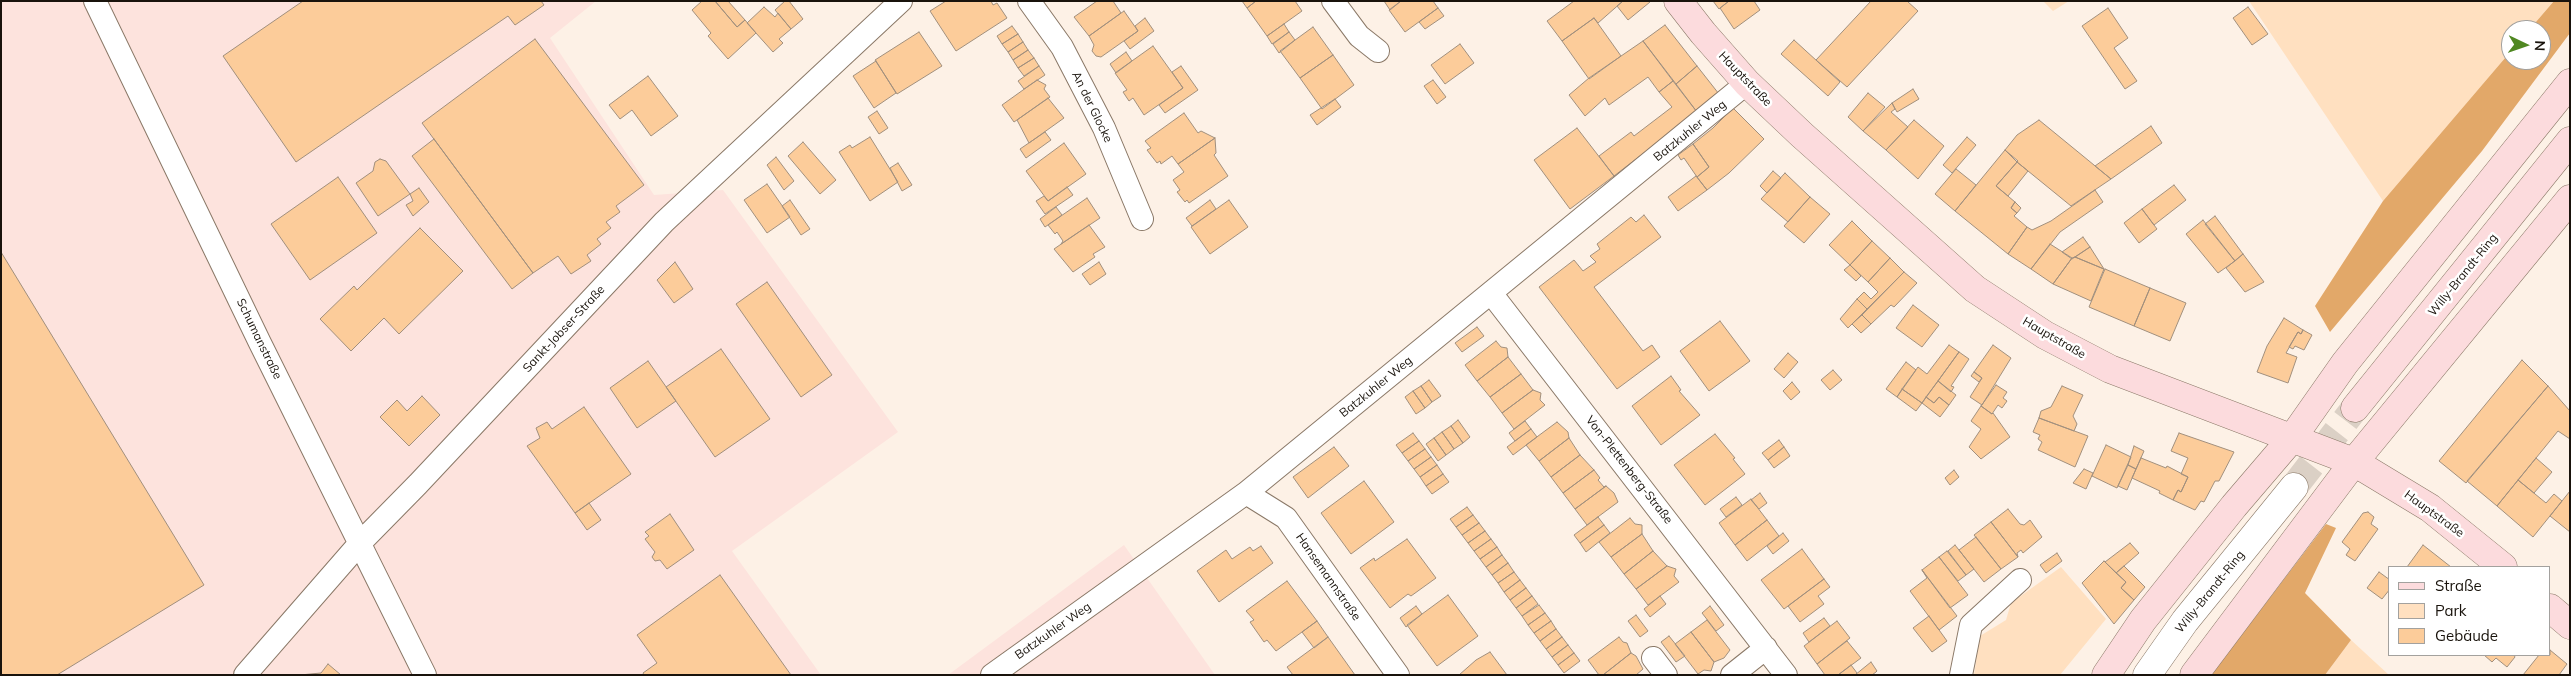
<!DOCTYPE html>
<html>
<head>
<meta charset="utf-8">
<style>
  body { margin:0 }
  #map { position:relative; width:2571px; height:676px; overflow:hidden; background:#fdf1e6; font-family:Mulish,sans-serif }
  canvas { display:block }
  .frame { position:absolute; inset:0; border:2px solid #19130c; pointer-events:none }
  .legend { position:absolute; left:2388px; top:566px; width:162px; height:90px; box-sizing:border-box; background:#fff; border:1px solid #a3a19e; margin:0; padding:6px 9px; list-style:none; font-size:15px; color:#19130c }
  .legend li { display:flex; align-items:center; gap:10px; height:25px }
  .legend b { width:25px; border:1px solid #a3a19e }
  .north { position:absolute; left:2501px; top:20px; width:50px; height:50px; box-sizing:border-box; background:#fff; border:1px solid #a3a19e; border-radius:50%; rotate:93deg; font-size:14px; font-weight:700; line-height:20px; text-align:center; color:#19130c }
  .north::after { content:''; display:block; margin:auto; width:18px; height:22px; background:#508822; clip-path:polygon(50% 0,100% 100%,50% 72%,0 100%) }
</style>
</head>
<body>
<div id="map">
<canvas width="2571" height="676"></canvas>
<div class="frame"></div>
<ul class="legend">
<li><b style="height:6px;background:#fcdbdd"></b>Straße</li>
<li><b style="height:14px;background:#ffe0c0"></b>Park</li>
<li><b style="height:14px;background:#fccc9a"></b>Gebäude</li>
</ul>
<div class="north">N</div>
</div>
<script>
const g = document.querySelector('canvas').getContext('2d');
g.lineJoin = 'round';
function paint(path, color) { g.fillStyle = color; g.fill(path, 'evenodd'); }
const toPath = rows => new Path2D(rows.map(r => 'M' + r).join(''));
function trace(path, color, width, dash) { g.strokeStyle = color; g.lineWidth = width; g.lineCap = dash ? 'butt' : 'round'; g.setLineDash(dash || []); g.stroke(path); }
function drawText(font, color, halo, rows, align = 'center') {
  g.font = font + ' Mulish,sans-serif'; g.lineWidth = 5; g.setLineDash([]); g.textBaseline = 'middle'; g.strokeStyle = halo; g.fillStyle = color; for (const [text, x, y, turn = 0] of rows) {
    g.save(); g.translate(x, y); g.rotate((+turn || 0) * Math.PI / 180); g.textAlign = isNaN(turn) ? turn : align; if (halo) g.strokeText(text, 0, 0); g.fillText(text, 0, 0); g.restore();
  }
}
const commercial = toPath([
  [1,1,596,1,550,38,654,195,723,190,898,432,732,551,821,675,1,675],
  [1124,545,1215,675,948,675]
]);
const green = toPath([
  [2043,1,2069,1,2053,11],
  [2249,1,2554,1,2529,30,2511,30,2511,51,2383,201],
  [2061,567,2106,619,2060,675,1974,675,1980,636,2006,620,2011,603],
  [2351,640,2389,675,2325,675]
]);
const forest = toPath([
  [2554,1,2570,1,2570,33,2482,151,2330,332,2315,306,2383,201,2511,51,2511,60,2541,60,2541,30,2529,30],
  [2326,524,2336,528,2305,593,2351,640,2325,675,2211,675]
]);
const building = toPath([
  [303,1,541,1,544,5,515,25,508,16,296,162,223,56,303,1],
  [702,1,715,1,737,27,745,20,756,33,728,59,708,36,711,33,692,10,702,1],
  [715,1,728,1,745,20,737,27,715,1],
  [785,1,789,1,803,19,791,29,775,10,785,1],
  [946,1,991,1,993,5,997,3,1007,18,956,51,930,11,946,1],
  [1097,1,1113,1,1121,13,1089,36,1074,17,1097,1],
  [1242,1,1256,1,1247,8,1242,1],
  [1256,1,1295,1,1302,11,1267,36,1247,8,1256,1],
  [1384,1,1401,1,1390,10,1384,1],
  [1401,1,1433,1,1438,8,1405,32,1389,10,1401,1],
  [1623,1,1598,23,1594,18,1562,41,1547,21,1574,1,1623,1],
  [1623,1,1650,1,1650,2,1628,20,1617,6,1623,1],
  [1713,1,1729,1,1719,9,1713,1],
  [1729,1,1754,1,1760,10,1734,29,1720,8,1729,1],
  [1871,1,1907,1,1918,11,1847,87,1816,60,1871,1],
  [764,7,775,17,778,13,791,29,779,39,783,43,773,52,747,23,764,7],
  [2248,7,2268,34,2252,45,2233,18,2248,7],
  [1438,8,1444,16,1425,29,1419,22,1438,8],
  [2108,8,2128,38,2114,48,2137,81,2125,89,2082,26,2108,8],
  [1124,11,1138,31,1101,57,1096,56,1092,51,1094,45,1089,36,1124,11],
  [1145,18,1154,31,1130,49,1124,41,1138,31,1135,26,1145,18],
  [1594,18,1621,56,1589,79,1562,41,1594,18],
  [1284,24,1289,32,1272,44,1267,36,1284,24],
  [1665,25,1697,66,1676,84,1643,41,1665,25],
  [1012,26,1018,34,1002,44,997,36,1012,26],
  [1313,27,1333,55,1300,78,1280,51,1313,27],
  [919,32,942,66,897,94,875,60,919,32],
  [1289,32,1295,40,1279,53,1273,44,1289,32],
  [1018,34,1023,42,1008,52,1002,44,1018,34],
  [535,39,644,185,616,206,620,212,606,222,611,228,597,239,601,244,587,255,591,261,571,274,558,256,533,273,422,123,535,39],
  [1794,40,1840,82,1828,96,1781,54,1794,40],
  [1643,41,1673,81,1659,92,1648,77,1609,105,1605,98,1585,116,1569,95,1589,78,1643,41],
  [1023,42,1028,50,1013,60,1008,52,1023,42],
  [1460,44,1474,63,1445,84,1431,65,1460,44],
  [1153,46,1183,88,1144,115,1133,98,1129,101,1123,92,1127,90,1115,73,1153,46],
  [1028,50,1034,58,1018,68,1013,60,1028,50],
  [1126,52,1132,61,1116,73,1110,64,1126,52],
  [1333,55,1354,85,1322,109,1300,78,1333,55],
  [1034,58,1039,66,1024,76,1018,68,1034,58],
  [876,61,896,93,874,108,853,76,876,61],
  [1039,66,1045,75,1024,89,1018,81,1039,66],
  [1181,66,1198,90,1165,113,1159,105,1183,88,1172,72,1181,66],
  [1697,66,1719,94,1697,112,1676,84,1697,66],
  [648,76,678,116,651,136,632,110,620,119,609,105,648,76],
  [1037,80,1046,85,1044,89,1050,97,1014,122,1002,105,1037,80],
  [1433,80,1446,97,1437,104,1424,86,1433,80],
  [1673,81,1697,112,1614,176,1599,156,1631,132,1634,136,1672,107,1659,92,1673,81],
  [1913,89,1919,99,1897,112,1892,103,1913,89],
  [1868,93,1885,107,1863,131,1848,117,1868,93],
  [1048,98,1064,118,1029,143,1017,120,1048,98],
  [1335,99,1341,107,1317,125,1310,115,1335,99],
  [1892,103,1895,109,1891,112,1908,127,1886,150,1863,131,1892,103],
  [1733,108,1764,139,1729,173,1707,190,1697,177,1709,167,1693,144,1713,128,1733,108],
  [877,111,888,128,879,134,868,117,877,111],
  [1184,113,1198,133,1201,131,1215,138,1178,164,1172,156,1161,164,1160,161,1157,163,1147,150,1151,148,1145,141,1184,113],
  [1914,120,1944,146,1918,179,1886,150,1914,120],
  [2039,120,2083,156,2111,179,2071,206,2017,162,2005,150,2017,135,2039,120],
  [2151,126,2162,143,2111,179,2095,166,2151,126],
  [1577,128,1614,176,1570,209,1534,160,1577,128],
  [1045,132,1051,140,1026,158,1020,149,1045,132],
  [870,137,898,182,870,201,839,152,850,145,852,148,870,137],
  [1967,137,1976,145,1952,173,1943,165,1967,137],
  [1215,138,1216,153,1214,155,1228,176,1189,203,1187,200,1185,202,1177,192,1180,190,1173,180,1184,172,1178,164,1215,138],
  [434,139,533,273,512,289,412,156,434,139],
  [803,142,836,180,820,194,788,156,803,142],
  [1064,143,1086,174,1048,201,1026,171,1064,143],
  [1693,144,1709,167,1697,177,1684,158,1681,160,1678,155,1693,144],
  [2005,150,2018,161,1996,186,2015,202,2011,208,2017,213,2014,216,2027,227,2008,254,1955,211,2005,150],
  [776,157,794,181,784,190,767,165,776,157],
  [380,159,386,161,410,194,378,216,356,183,373,171,375,162,380,159],
  [2017,162,2028,171,2008,196,1996,186,2017,162],
  [898,163,912,185,902,191,890,168,898,163],
  [1956,169,1976,185,1955,211,1935,194,1956,169],
  [1773,171,1781,178,1767,193,1760,186,1773,171],
  [1785,173,1810,197,1788,222,1761,199,1785,173],
  [1696,176,1707,190,1678,211,1668,197,1696,176],
  [338,177,377,233,310,280,271,224,338,177],
  [767,184,790,217,767,233,744,200,767,184],
  [2174,185,2186,200,2154,225,2142,209,2174,185],
  [1067,187,1073,195,1045,214,1036,201,1044,196,1048,201,1067,187],
  [419,188,429,202,413,216,406,205,413,201,410,194,419,188],
  [2095,190,2103,202,2060,232,2031,269,2008,254,2027,227,2032,230,2051,221,2095,190],
  [1810,197,1830,214,1804,243,1784,226,1810,197],
  [1087,198,1100,218,1061,244,1063,241,1057,232,1055,234,1048,225,1087,198],
  [790,200,810,229,801,235,782,206,790,200],
  [1210,200,1216,209,1192,226,1186,218,1210,200],
  [1229,200,1248,227,1210,254,1191,227,1229,200],
  [2015,202,2021,208,2017,213,2011,208,2015,202],
  [1056,207,1062,215,1045,227,1040,219,1056,207],
  [2142,209,2157,229,2139,243,2124,223,2142,209],
  [1644,215,1661,237,1594,287,1643,351,1652,345,1660,357,1617,389,1539,287,1574,260,1583,271,1596,262,1590,256,1600,249,1597,244,1631,217,1636,222,1644,215],
  [2215,216,2243,254,2235,261,2205,224,2215,216],
  [2203,220,2235,261,2218,273,2186,234,2203,220],
  [1852,221,1872,241,1850,265,1829,245,1852,221],
  [1089,225,1105,247,1093,254,1095,257,1073,272,1054,249,1089,225],
  [420,228,463,271,399,334,384,318,351,351,320,319,354,286,357,290,420,228],
  [2083,237,2090,247,2072,259,2062,252,2083,237],
  [1872,241,1890,258,1868,282,1850,265,1872,241],
  [2050,244,2072,258,2053,284,2031,269,2050,244],
  [2090,247,2104,269,2075,257,2090,247],
  [1,252,204,585,57,675,1,675,1,252],
  [2243,254,2264,282,2245,292,2226,268,2243,254],
  [2075,257,2104,269,2091,301,2053,284,2072,258,2075,257],
  [1890,258,1904,272,1867,309,1857,299,1864,292,1871,299,1878,292,1868,282,1890,258],
  [675,262,693,289,674,303,657,280,675,262],
  [1099,262,1106,274,1090,285,1082,274,1099,262],
  [1850,265,1861,276,1856,281,1844,270,1850,265],
  [2105,269,2150,288,2134,326,2089,307,2105,269],
  [1904,272,1917,283,1894,307,1891,305,1871,324,1862,315,1904,272],
  [767,282,832,375,801,397,736,304,767,282],
  [2150,288,2186,303,2170,341,2134,326,2150,288],
  [1857,299,1867,309,1848,328,1840,319,1857,299],
  [1913,305,1939,325,1922,347,1896,328,1913,305],
  [1862,315,1871,324,1861,333,1852,324,1862,315],
  [2284,318,2303,330,2301,334,2298,332,2286,353,2297,357,2288,383,2257,372,2267,346,2284,318],
  [1720,321,1750,361,1709,391,1680,351,1720,321],
  [1477,327,1484,336,1462,352,1455,343,1477,327],
  [2303,330,2312,335,2304,350,2295,346,2293,349,2289,347,2298,332,2301,334,2303,330],
  [1496,341,1501,347,1507,348,1508,357,1477,381,1465,365,1496,341],
  [1949,345,1959,352,1922,403,1902,389,1918,367,1927,374,1949,345],
  [1993,345,2011,358,1982,405,1970,397,1982,378,1974,372,1993,345],
  [721,349,770,419,715,457,666,387,721,349],
  [1959,352,1969,359,1951,386,1954,387,1951,392,1938,381,1959,352],
  [1788,353,1798,362,1784,378,1774,369,1788,353],
  [1508,357,1521,374,1490,397,1477,381,1508,357],
  [2522,360,2548,386,2466,483,2439,461,2522,360],
  [648,361,676,401,637,428,610,388,648,361],
  [1906,362,1916,370,1897,397,1886,389,1906,362],
  [1833,370,1842,380,1830,390,1821,380,1833,370],
  [1974,372,1982,378,1979,382,1971,376,1974,372],
  [1521,374,1533,390,1502,413,1490,397,1521,374],
  [1671,376,1681,390,1679,391,1700,415,1661,445,1632,406,1671,376],
  [1429,380,1441,396,1432,402,1421,386,1429,380],
  [1938,381,1956,395,1949,405,1939,397,1934,403,1926,397,1938,381],
  [1792,382,1800,392,1791,400,1783,391,1792,382],
  [1996,385,2007,392,2003,398,2007,401,2002,408,1998,405,1992,414,1981,406,1996,385],
  [1421,386,1432,402,1425,408,1413,391,1421,386],
  [2062,386,2083,395,2073,416,2077,424,2074,431,2039,418,2041,411,2051,407,2062,386],
  [2548,386,2570,411,2570,439,2558,431,2497,506,2467,481,2548,386],
  [1902,389,1922,403,1916,411,1897,397,1902,389],
  [1533,390,1541,393,1540,400,1545,405,1514,429,1502,413,1533,390],
  [1413,391,1425,408,1416,414,1405,397,1413,391],
  [422,396,440,415,409,446,380,417,397,400,407,411,422,396],
  [1926,397,1934,403,1939,397,1949,405,1940,417,1922,403,1926,397],
  [1981,406,1992,414,1993,413,2010,437,1981,459,1969,447,1981,429,1971,421,1981,406],
  [584,407,631,474,575,513,527,446,540,438,536,428,547,422,552,429,584,407],
  [2039,418,2088,436,2075,467,2038,450,2042,442,2038,439,2040,435,2033,432,2039,418],
  [1458,420,1470,437,1463,443,1451,426,1458,420],
  [1525,421,1531,429,1515,441,1509,433,1525,421],
  [1557,422,1568,432,1569,438,1539,461,1526,445,1557,422],
  [1451,426,1463,443,1454,449,1442,432,1451,426],
  [1531,429,1537,437,1513,455,1507,447,1531,429],
  [1442,432,1454,449,1446,455,1434,438,1442,432],
  [1413,433,1419,441,1402,453,1396,445,1413,433],
  [2179,433,2234,452,2219,481,2215,481,2204,502,2201,501,2195,510,2173,500,2178,490,2181,492,2188,477,2181,474,2188,458,2171,451,2179,433],
  [1715,434,1735,458,1733,459,1745,474,1705,505,1674,465,1715,434],
  [1434,438,1446,455,1438,461,1426,444,1434,438],
  [1569,438,1580,455,1551,477,1539,461,1569,438],
  [1779,440,1784,447,1768,460,1762,453,1779,440],
  [1419,441,1425,449,1408,461,1402,453,1419,441],
  [2106,445,2131,457,2117,488,2092,476,2106,445],
  [2134,446,2144,451,2136,469,2128,465,2134,446],
  [1334,447,1349,466,1308,498,1293,477,1334,447],
  [1784,447,1790,456,1774,468,1768,460,1784,447],
  [1425,449,1431,457,1414,469,1408,461,1425,449],
  [1580,455,1594,470,1563,493,1551,477,1580,455],
  [1431,457,1437,465,1420,477,1414,469,1431,457],
  [2141,458,2166,468,2167,466,2188,477,2181,492,2178,490,2173,500,2159,493,2160,491,2132,478,2141,458],
  [2536,458,2552,472,2534,493,2518,480,2536,458],
  [1437,465,1443,474,1426,486,1420,477,1437,465],
  [2128,465,2136,469,2127,490,2118,486,2128,465],
  [2084,469,2093,473,2086,489,2073,483,2084,469],
  [1594,470,1600,478,1598,480,1604,487,1606,486,1575,509,1563,493,1594,470],
  [1954,470,1959,477,1950,485,1945,478,1954,470],
  [1443,474,1449,482,1432,494,1426,486,1443,474],
  [2518,480,2546,503,2554,494,2562,501,2533,537,2497,506,2518,480],
  [1364,481,1394,522,1351,554,1321,513,1364,481],
  [1606,486,1614,493,1618,502,1587,525,1575,509,1606,486],
  [2570,491,2570,532,2550,516,2570,491],
  [1760,493,1767,503,1759,509,1751,500,1760,493],
  [1736,497,1742,505,1726,517,1720,509,1736,497],
  [1751,499,1767,520,1735,545,1719,523,1751,499],
  [589,503,601,520,587,530,575,513,589,503],
  [1467,507,1473,515,1456,527,1450,519,1467,507],
  [2008,509,2020,524,2024,525,2030,520,2042,537,2023,553,2021,550,2017,553,2018,557,1991,522,2008,509],
  [2368,512,2374,517,2371,524,2378,529,2355,561,2346,555,2350,549,2342,542,2363,513,2368,512],
  [670,514,694,550,667,569,660,560,655,561,652,557,655,552,645,539,649,536,645,532,670,514],
  [1473,515,1479,523,1462,535,1456,527,1473,515],
  [1598,517,1604,525,1580,543,1574,535,1598,517],
  [1630,518,1635,524,1642,525,1642,534,1611,557,1599,542,1630,518],
  [1767,520,1779,536,1747,561,1735,545,1767,520],
  [1991,522,2018,557,2001,569,1974,535,1991,522],
  [1479,523,1485,531,1468,543,1462,535,1479,523],
  [1604,525,1610,533,1586,552,1580,543,1604,525],
  [1485,531,1491,539,1474,551,1468,543,1485,531],
  [1783,533,1789,541,1773,554,1767,546,1783,533],
  [1642,534,1653,551,1624,574,1611,557,1642,534],
  [1976,537,2001,569,1984,582,1959,550,1976,537],
  [1407,539,1436,578,1411,596,1408,594,1390,608,1360,568,1374,558,1375,561,1407,539],
  [1491,539,1497,547,1480,559,1474,551,1491,539],
  [2130,543,2139,553,2116,573,2105,562,2130,543],
  [1955,545,1974,569,1966,575,1948,551,1955,545],
  [2423,545,2451,567,2407,567,2423,545],
  [1261,546,1273,563,1219,602,1197,571,1226,550,1232,559,1250,547,1253,551,1261,546],
  [1497,547,1502,555,1486,567,1480,559,1497,547],
  [1802,549,1824,579,1784,609,1761,580,1802,549],
  [1653,551,1667,566,1636,589,1624,574,1653,551],
  [1947,551,1966,575,1958,581,1939,557,1947,551],
  [2057,553,2062,561,2046,573,2040,565,2057,553],
  [1502,555,1508,563,1492,575,1486,567,1502,555],
  [1939,557,1968,595,1950,608,1922,570,1939,557],
  [2104,561,2126,582,2121,588,2134,600,2114,624,2082,583,2104,561],
  [1508,563,1514,572,1498,583,1492,575,1508,563],
  [1667,566,1676,569,1674,576,1679,582,1648,605,1636,589,1667,566],
  [2124,566,2145,587,2134,600,2121,588,2126,582,2116,573,2124,566],
  [1922,570,1957,616,1939,630,1910,591,1927,578,1922,570],
  [1514,572,1520,580,1504,592,1498,583,1514,572],
  [2379,572,2390,580,2390,589,2382,599,2367,588,2379,572],
  [720,575,791,675,644,675,643,673,657,663,637,635,720,575],
  [1824,579,1830,587,1818,596,1824,604,1800,622,1788,606,1824,579],
  [1520,580,1526,588,1510,600,1504,592,1520,580],
  [1287,581,1317,621,1276,651,1267,640,1264,642,1250,622,1254,620,1246,611,1287,581],
  [1526,588,1532,596,1516,608,1510,600,1526,588],
  [1448,595,1478,636,1437,666,1407,625,1448,595],
  [1532,596,1538,604,1522,616,1516,608,1532,596],
  [1660,596,1666,604,1650,617,1644,609,1660,596],
  [1539,605,1545,613,1528,625,1522,616,1539,605],
  [1416,606,1422,614,1406,627,1400,618,1416,606],
  [1710,606,1724,625,1716,631,1702,613,1710,606],
  [1545,613,1551,621,1534,633,1528,625,1545,613],
  [1636,615,1648,631,1640,637,1628,621,1636,615],
  [1929,616,1947,641,1932,652,1913,628,1929,616],
  [1824,618,1830,626,1809,642,1803,633,1824,618],
  [1707,620,1730,650,1724,658,1714,662,1691,632,1707,620],
  [1317,621,1328,637,1314,648,1302,632,1317,621],
  [1551,621,1556,629,1540,641,1534,633,1551,621],
  [1837,621,1850,638,1817,664,1804,646,1837,621],
  [1556,629,1562,637,1546,649,1540,641,1556,629],
  [1691,632,1714,662,1711,671,1704,670,1698,674,1675,644,1691,632],
  [1669,636,1685,656,1676,662,1661,642,1669,636],
  [1328,637,1355,675,1293,675,1287,667,1328,637],
  [1562,637,1568,645,1552,657,1546,649,1562,637],
  [1619,637,1623,642,1627,643,1631,653,1603,675,1599,675,1588,660,1619,637],
  [1847,641,1861,658,1838,675,1825,675,1817,664,1847,641],
  [1568,645,1574,653,1558,665,1552,657,1568,645],
  [2550,650,2567,664,2559,675,2523,675,2539,655,2550,655,2550,650],
  [1490,652,1507,675,1459,675,1476,660,1490,652],
  [1574,653,1580,661,1564,673,1558,665,1574,653],
  [1631,653,1636,656,1643,669,1636,675,1603,675,1631,653],
  [2484,655,2514,655,2515,657,2507,667,2496,658,2492,662,2484,655],
  [1871,662,1877,671,1876,672,1872,675,1855,675,1871,662],
  [328,664,341,675,300,675,321,673,328,664],
  [1851,665,1857,673,1855,675,1838,675,1851,665]
]);
const secondaryTunnel = toPath([
  [2294,487,2355,408]
]);
const minor = toPath([
  [95,1,260,343,425,675],
  [1029,1,1062,47,1104,128,1142,219],
  [1333,1,1359,36,1378,51],
  [1491,293,1786,675],
  [1246,493,1286,518,1398,675],
  [1653,658,1666,675],
  [245,675,360,543,418,484,664,222,901,1],
  [992,675,1246,493,1747,83],
  [1732,675,1766,648],
  [1961,675,1971,625,2020,580]
]);
const tertiary = toPath([
  [2147,675,2185,621,2294,487]
]);
const secondary = toPath([
  [1678,1,1703,33,1747,83,1802,135,1975,289,2045,335,2110,369,2354,462,2430,508,2503,567],
  [2355,408,2570,141],
  [2550,608,2570,625],
  [2106,675,2143,620,2234,506,2293,437,2345,363,2570,83],
  [2194,675,2354,462,2570,199]
]);
const streetNames = [
  ["Hauptstraße",1745,79,46],
  ["An der Glocke",1092,107,64],
  ["Batzkuhler Weg",1690,131,-39],
  ["Willy-Brandt-Ring",2463,275,-51],
  ["Sankt-Jobser-Straße",564,329,-47],
  ["Hauptstraße",2054,338,30],
  ["Schumanstraße",259,339,64],
  ["Batzkuhler Weg",1376,387,-39],
  ["Von-Plettenberg-Straße",1629,470,52],
  ["Hauptstraße",2434,514,36],
  ["Hansemannstraße",1328,577,55],
  ["Willy-Brandt-Ring",2210,592,-51],
  ["Batzkuhler Weg",1053,631,-35]
];
paint(commercial, '#fde3dd');
paint(green, '#ffe0c0');
paint(forest, '#e2a869');
paint(building, '#fccc9a');
trace(building, '#a18f7d', 1);
trace(secondaryTunnel, '#dbd0c5', 28, [28, 14]);
trace(minor, '#8a7867', 24);
trace(tertiary, '#8a7867', 29);
trace(secondary, '#8a7867', 29);
trace(minor, '#fff', 22);
trace(tertiary, '#fff', 28);
trace(secondary, '#fcdbdd', 28);
drawText('12px', '#19130c', '#fff', streetNames);
</script>
</body>
</html>
